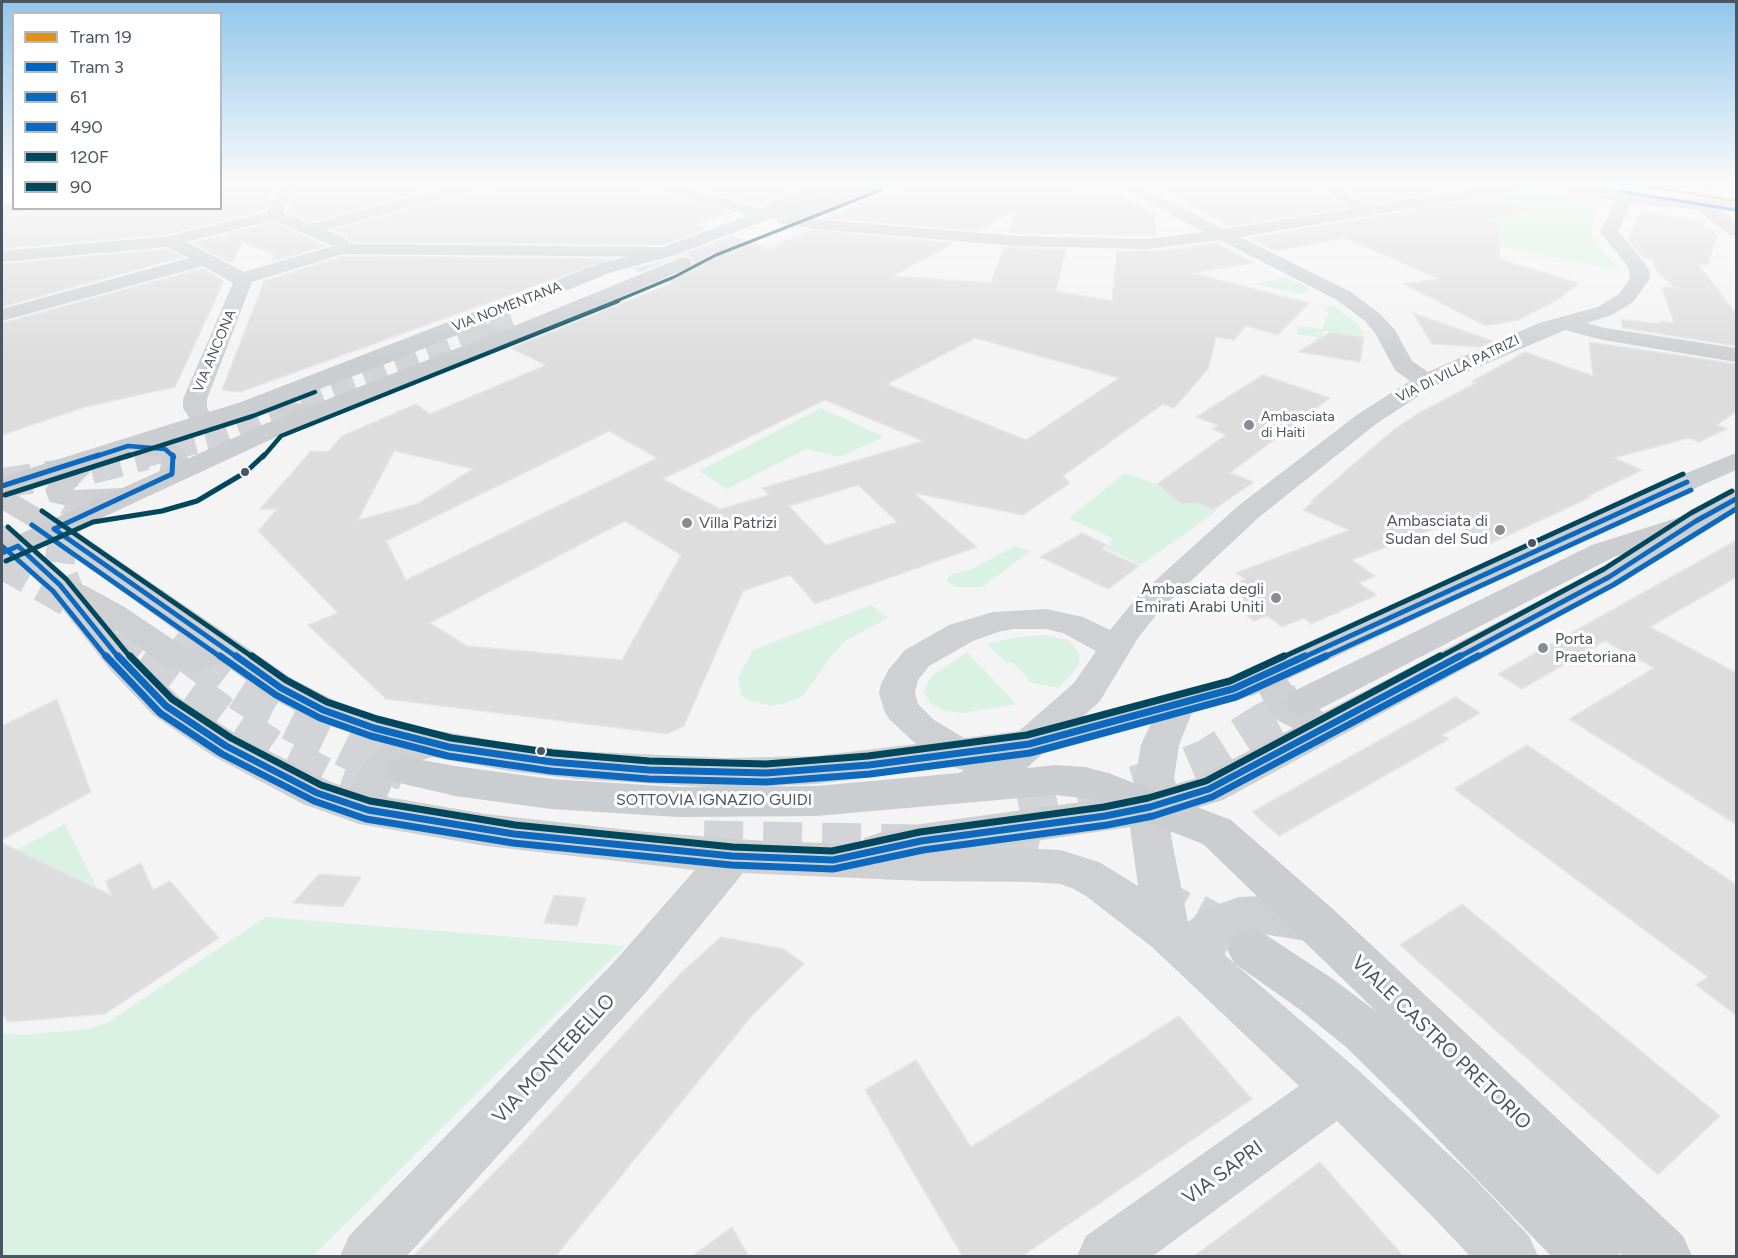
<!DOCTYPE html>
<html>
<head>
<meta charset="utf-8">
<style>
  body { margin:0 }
  #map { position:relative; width:1738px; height:1258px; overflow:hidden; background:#f4f4f4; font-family:Figtree,sans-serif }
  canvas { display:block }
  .frame { position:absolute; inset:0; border:3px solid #4a5661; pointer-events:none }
  .legend { position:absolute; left:12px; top:12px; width:210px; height:198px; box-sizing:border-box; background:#fff; border:2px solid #b7bbc0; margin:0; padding:8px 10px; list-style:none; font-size:18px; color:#4a5661 }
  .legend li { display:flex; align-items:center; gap:12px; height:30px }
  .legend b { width:30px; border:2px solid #b7bbc0 }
</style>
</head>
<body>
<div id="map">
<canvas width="1738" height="1258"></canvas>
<div class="frame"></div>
<ul class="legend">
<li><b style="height:8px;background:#de921a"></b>Tram 19</li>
<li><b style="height:8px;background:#0065bd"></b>Tram 3</li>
<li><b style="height:8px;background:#0c69bf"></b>61</li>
<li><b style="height:8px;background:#0c69bf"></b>490</li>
<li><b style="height:8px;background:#00475d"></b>120F</li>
<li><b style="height:8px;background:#00475d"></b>90</li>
</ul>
</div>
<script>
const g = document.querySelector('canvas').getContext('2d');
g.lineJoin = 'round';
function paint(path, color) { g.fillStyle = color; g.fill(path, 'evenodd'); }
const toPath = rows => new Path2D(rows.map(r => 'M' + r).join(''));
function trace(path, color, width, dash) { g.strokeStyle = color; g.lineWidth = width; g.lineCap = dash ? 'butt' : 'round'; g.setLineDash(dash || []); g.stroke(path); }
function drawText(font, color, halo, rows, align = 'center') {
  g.font = font + ' Figtree,sans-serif'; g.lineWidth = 6; g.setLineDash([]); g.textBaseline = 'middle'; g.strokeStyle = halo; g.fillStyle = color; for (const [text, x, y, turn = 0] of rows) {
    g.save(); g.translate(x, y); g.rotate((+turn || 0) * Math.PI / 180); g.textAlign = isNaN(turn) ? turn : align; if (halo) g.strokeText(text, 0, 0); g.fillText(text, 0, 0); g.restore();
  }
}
const green = toPath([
  [1585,182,1607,182,1676,193,1636,192],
  [1532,189,1605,201,1597,210,1591,234,1603,252,1622,271,1473,241,1396,213,1416,207],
  [1284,277,1310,288,1301,294,1253,284],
  [1334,306,1358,324,1364,336,1324,331,1321,338,1296,334,1299,326,1322,329,1329,313,1323,308],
  [821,408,884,437,839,457,807,449,727,489,699,471],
  [1125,473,1156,484,1217,511,1141,565,1105,548,1111,544,1108,542,1113,539,1069,518],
  [1015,546,1031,551,982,587,956,587,947,581,949,576,955,573,970,570],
  [871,605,888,618,845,641,833,654,802,697,782,704,770,706,748,700,741,695,738,678,753,650],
  [1044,635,1068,640,1079,652,1079,665,1059,688,1028,682,1028,678,1012,662,1007,663,987,644,1017,637],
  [967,652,1016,704,963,713,945,711,930,703,924,691,931,677],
  [65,824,96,886,109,913,16,850],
  [266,917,625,946,313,1256,2,1256,2,1033,23,1035,88,1029,107,1023]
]);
const building = toPath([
  [220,182,277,182,265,210,170,234,2,249,2,217,24,214,28,208,220,208,220,182],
  [298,182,457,182,310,222,286,212,298,182],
  [496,182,638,182,641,187,730,212,695,225,706,229,663,245,351,242,345,235,333,230,493,187,496,182],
  [676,182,810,182,768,201,753,204,676,182],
  [902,182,1074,182,1079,187,1093,191,1107,189,1153,212,1157,235,1009,233,1017,209,978,231,824,218,899,187,902,182],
  [1150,182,1303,182,1315,184,1344,208,1229,226,1150,182],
  [1377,182,1454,182,1466,187,1368,204,1339,184,1377,182],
  [1494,197,1533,211,1491,218,1500,226,1499,259,1579,283,1559,299,1518,320,1486,326,1404,284,1439,279,1346,238,1275,251,1250,238,1494,197],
  [1642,211,1704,222,1702,228,1715,231,1714,234,1717,235,1708,265,1698,264,1737,315,1737,346,1623,328,1621,319,1660,324,1659,321,1674,323,1662,287,1675,288,1657,271,1653,259,1644,258,1628,240,1642,211],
  [273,222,326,246,271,262,274,255,242,242,232,263,192,243,273,222],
  [810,230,954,243,892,276,991,283,1004,247,1066,249,1056,291,1112,301,1117,251,1160,251,1216,243,1254,263,1192,273,1309,303,1278,335,1246,326,1234,340,1216,337,1208,369,1174,408,1163,404,1063,476,1070,483,1023,515,914,493,977,547,815,604,790,575,743,591,684,726,667,734,386,699,308,625,338,613,258,531,277,509,260,509,311,451,328,452,342,436,416,404,430,414,546,365,511,348,673,283,665,280,691,269,694,262,691,257,682,255,641,272,633,269,674,258,731,236,769,248,810,230],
  [975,338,1119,378,1026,440,887,384,975,338],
  [825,400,923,441,762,488,769,495,720,509,663,479,825,400],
  [609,431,657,458,406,580,386,541,609,431],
  [394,451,473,469,417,504,358,520,394,451],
  [858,485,897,522,826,545,789,506,858,485],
  [625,521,681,555,622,660,467,646,430,623,625,521],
  [167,249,183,257,2,307,2,264,167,249],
  [343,256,610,259,240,392,222,390,264,281,343,256],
  [203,268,224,281,175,387,85,407,2,435,2,323,203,268],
  [1413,313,1493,341,1480,347,1432,344,1413,313],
  [1330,332,1364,337,1360,362,1299,352,1330,332],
  [1589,342,1737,364,1737,411,1717,425,1727,429,1699,442,1689,438,1614,458,1642,470,1588,496,1591,497,1489,544,1452,522,1352,560,1375,576,1359,583,1377,595,1311,624,1304,618,1282,627,1267,616,1254,621,1231,604,1244,599,1227,586,1245,579,1236,573,1349,530,1303,510,1313,502,1311,501,1392,431,1417,414,1476,383,1471,382,1525,352,1593,376,1589,342],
  [1263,375,1330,398,1230,473,1254,482,1213,510,1198,503,1183,504,1177,501,1157,484,1226,435,1212,429,1218,425,1196,417,1263,375],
  [1082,533,1107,545,1102,549,1139,566,1108,589,1040,557,1082,533],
  [1737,540,1737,577,1650,627,1737,673,1737,825,1569,719,1654,668,1605,641,1522,689,1498,674,1737,540],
  [1456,697,1480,713,1442,735,1449,739,1279,836,1252,812,1456,697],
  [57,699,91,792,2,840,2,726,57,699],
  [1527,745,1737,885,1737,1016,1696,985,1708,977,1454,789,1527,745],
  [2,843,111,895,106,881,141,863,153,890,170,881,219,938,105,1014,7,1022,2,1011,2,843],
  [319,874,361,877,343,907,293,903,319,874],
  [554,895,586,898,577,926,544,923,554,895],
  [1462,904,1720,1116,1658,1175,1400,945,1462,904],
  [721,937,784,949,804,964,750,1018,555,1257,412,1257,520,1146,681,973,721,937],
  [1179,1016,1252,1099,1021,1257,963,1257,865,1090,916,1060,971,1147,1179,1016],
  [1320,1162,1404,1257,1193,1257,1320,1162],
  [732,1227,749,1257,691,1257,732,1227]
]);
const majorTunnelFar3 = toPath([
  [140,457,213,438,514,324]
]);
const majorTunnelFar2 = toPath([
  [2,483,88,470,146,455],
  [2,564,74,605,145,658],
  [74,605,59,566,63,537,81,508],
  [172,641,194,658]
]);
const majorTunnelFar1 = toPath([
  [143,656,233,723,281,755,334,782,392,803],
  [192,656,233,687,272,712,362,756,405,771],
  [1020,813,1100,796,1168,775,1208,758,1263,723,1303,702],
  [704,840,978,845,1018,849,1051,856],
  [1147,891,1197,919]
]);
const majorTunnel = toPath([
  [1194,918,1233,939]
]);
const minor = toPath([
  [2,182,14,182,14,188,2,190,2,182],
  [280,182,296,182,283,213,310,224,467,182,494,182,492,185,326,230,344,237,350,244,667,247,673,248,676,252,673,256,667,257,343,254,252,282,207,399,207,408,216,422,213,427,204,429,195,427,192,422,183,408,183,399,233,283,203,266,2,321,2,309,189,258,167,247,2,262,2,251,170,236,267,212,280,182],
  [273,220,333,246,244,272,186,242,273,220],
  [640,182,666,182,762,209,772,200,817,182,839,182,837,185,784,206,771,219,765,220,642,185,640,182],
  [878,182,900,182,898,185,814,219,1016,236,1147,239,1204,232,1110,182,1130,182,1224,229,1350,209,1315,182,1333,182,1367,206,1509,182,1547,182,1540,187,1240,237,1351,292,1379,313,1395,330,1412,361,1428,372,1539,323,1598,307,1619,294,1629,280,1630,272,1626,264,1600,232,1618,198,1626,193,1634,198,1618,231,1644,262,1650,272,1649,280,1633,302,1612,315,1587,323,1605,328,1736,348,1736,362,1603,340,1565,330,1434,386,1376,424,1258,518,1160,610,1138,638,1100,701,1042,754,1029,758,981,764,979,767,966,771,953,767,815,784,725,788,576,779,509,771,431,757,412,764,394,780,387,797,486,814,647,832,765,841,861,844,864,838,879,833,921,824,1132,795,1141,745,1164,696,1177,692,1190,696,1195,705,1179,745,1173,785,1196,778,1293,728,1277,720,1270,712,1249,674,1254,666,1266,662,1278,666,1303,702,1324,712,1598,570,1686,515,1696,512,1706,515,1710,521,1706,527,1620,584,1223,800,1170,816,1171,836,1188,922,1205,909,1239,897,1263,896,1318,905,1334,910,1340,924,1334,938,1318,943,1263,934,1241,935,1219,950,1358,1070,1472,1176,1529,1236,1538,1256,1470,1256,1432,1216,1337,1121,1153,1256,1077,1256,1086,1236,1299,1086,1152,947,1086,896,1072,888,1060,884,1031,882,922,881,743,873,647,991,407,1256,340,1256,349,1236,615,961,695,870,486,846,359,824,303,804,213,756,153,715,112,672,49,592,2,549,2,525,12,528,75,583,86,586,123,606,187,649,199,647,44,535,2,510,2,490,12,492,64,523,293,679,336,701,382,717,429,729,509,743,576,751,725,758,815,756,916,744,889,719,884,710,879,693,881,684,889,669,905,650,949,625,993,612,1046,609,1083,617,1110,630,1138,596,1238,506,1358,414,1410,381,1395,370,1375,333,1365,321,1337,300,1220,240,1147,249,1016,246,815,229,778,223,776,219,778,215,784,214,793,215,878,182],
  [1014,629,1046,629,1063,633,1096,651,1074,683,1019,731,964,738,934,720,918,704,915,693,918,680,929,666,973,641,998,632,1014,629],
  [115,630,166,667,194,672,222,663,269,697,310,719,385,744,365,761,350,789,331,782,239,736,179,697,136,656,115,630],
  [1130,827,1138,886,1099,862,1060,850,995,847,1130,827],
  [1699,182,1736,182,1736,188,1703,191,1695,186,1699,182],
  [1700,200,1727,214,1736,223,1736,236,1730,235,1694,208,1692,205,1694,202,1700,200],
  [14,204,14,208,26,208,24,212,2,215,2,205,14,204],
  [460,319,493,325,500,330,505,342,502,347,494,349,486,347,478,335,453,329,449,325,453,321,460,319],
  [283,388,291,390,295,395,295,403,323,407,326,412,323,417,314,419,279,414,271,404,271,395,275,390,283,388],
  [128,438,179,445,188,458,185,474,182,480,172,482,162,480,159,474,162,458,119,451,115,446,119,441,128,438],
  [90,450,99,452,103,458,73,490,125,488,135,490,139,496,135,502,78,508,50,502,45,490,54,476,81,452,90,450]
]);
const major = toPath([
  [848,182,870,182,868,185,793,215,769,219,673,256,612,272,383,365,259,412,2,494,2,477,241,402,598,264,661,248,759,211,783,207,848,182],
  [1544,182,1571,182,1649,196,1736,201,1736,211,1649,206,1581,195,1546,185,1544,182],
  [683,257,690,259,692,263,690,267,530,336,285,433,13,559,2,562,2,542,267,423,514,326,683,257],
  [1736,453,1736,470,1662,503,1254,695,1042,754,1027,768,1055,765,1085,767,1108,773,1231,820,1334,910,1683,1236,1692,1256,1623,1256,1618,1252,1620,1256,1551,1256,1400,1100,1346,1047,1299,1009,1234,963,1227,949,1234,935,1250,929,1266,935,1333,979,1378,1013,1203,844,1136,818,1098,800,1055,795,816,816,678,817,551,809,455,796,391,781,386,771,391,761,405,757,455,766,551,779,678,787,816,786,959,773,997,751,1016,734,1231,677,1642,491,1736,453],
  [1736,491,1736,510,1706,527,1614,557,1316,711,1303,715,1290,711,1285,702,1290,693,1592,545,1686,515,1726,493,1736,491]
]);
const bus1Far2 = toPath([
  [94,457,128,446,165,449,174,457]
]);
const bus1Far1 = toPath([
  [2,486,99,455],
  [54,529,172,474,173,455],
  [54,529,238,658],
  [2,553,18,546,60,585,119,658],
  [1302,658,1687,482],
  [1457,658,1609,577,1696,521,1736,499]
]);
const bus1 = toPath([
  [118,656,166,706,226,746,317,793,368,810,514,834,732,856,833,860,921,841,1105,816,1150,807,1209,789,1460,656],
  [236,656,281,688,323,710,374,728,449,747,552,762,649,770,766,773,869,765,1029,744,1233,689,1305,656]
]);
const bus2Far1 = toPath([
  [32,525,222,658],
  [2,546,53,591,107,658],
  [1322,658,1691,490],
  [1476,658,1613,585,1736,509]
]);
const bus2 = toPath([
  [106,656,160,713,222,754,314,801,366,819,513,843,731,865,833,869,923,850,1107,825,1153,816,1212,797,1478,656],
  [220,656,276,695,320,718,371,736,448,756,551,771,649,779,766,782,870,774,1030,753,1236,697,1326,656]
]);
const bus3Far1 = toPath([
  [42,511,254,658],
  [8,527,66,579,131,658],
  [1281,658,1683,474],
  [1438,658,1604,569,1691,513,1732,491]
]);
const bus3 = toPath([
  [130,656,172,699,231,738,321,785,370,801,515,825,733,847,832,851,920,832,1104,807,1148,798,1206,781,1440,656],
  [252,656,286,680,327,702,377,719,451,738,553,753,649,761,766,764,868,756,1027,735,1230,681,1284,656]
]);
const bus4Far2 = toPath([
  [614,302,674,277,716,255,881,190]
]);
const bus4Far1 = toPath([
  [125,457,253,416,315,392],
  [263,457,281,436,618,301]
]);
const bus4 = toPath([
  [5,495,130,455],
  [6,561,93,522,162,511,197,501,246,472,264,455]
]);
const tram1 = toPath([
  [1623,182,1736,201]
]);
const tram2 = toPath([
  [1620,191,1735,210]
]);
const markers = [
  [1249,425,6,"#868d94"],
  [245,472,5,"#4a5661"],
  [687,523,6,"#868d94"],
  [1500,530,6,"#868d94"],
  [1532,543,5,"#4a5661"],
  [1276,598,6,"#868d94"],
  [1543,648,6,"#868d94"],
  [541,751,5,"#4a5661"]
];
const farStreetnames = [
  ["VIA NOMENTANA",507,307,-21],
  ["VIA ANCONA",215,351,-67],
  ["VIA DI VILLA PATRIZI",1458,369,-26]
];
const farPoinames = [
  ["Ambasciata",1261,417],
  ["di Haiti",1261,433]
];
const poiNames = [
  ["Ambasciata di",1488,521],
  ["Sudan del Sud",1488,539],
  ["Villa Patrizi",699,523,"left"],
  ["Ambasciata degli",1264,589],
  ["Emirati Arabi Uniti",1264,607],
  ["Porta",1555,639,"left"],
  ["Praetoriana",1555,657,"left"]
];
const streetNames = [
  ["SOTTOVIA IGNAZIO GUIDI",714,800]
];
const nearStreetnames = [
  ["VIALE CASTRO PRETORIO",1441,1043,44],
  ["VIA MONTEBELLO",554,1059,-47],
  ["VIA SAPRI",1223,1173,-36]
];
paint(green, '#d9f2e3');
paint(building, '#ddddde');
trace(building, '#e5e6e7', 1.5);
trace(majorTunnelFar3, '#d2d4d7', 23, [23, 11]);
trace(majorTunnelFar2, '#d2d4d7', 30, [30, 15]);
trace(majorTunnelFar1, '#d2d4d7', 39, [39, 20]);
trace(majorTunnel, '#d2d4d7', 50, [50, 26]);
paint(minor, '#ced0d2');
paint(major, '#caced1');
trace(bus1Far2, '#0c69bf', 4.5);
trace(bus1Far1, '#0c69bf', 5);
trace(bus1, '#0c69bf', 7);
trace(bus2Far1, '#0c69bf', 5);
trace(bus2, '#0c69bf', 7);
trace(bus3Far1, '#00475d', 5);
trace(bus3, '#00475d', 7);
trace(bus4Far2, '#00475d', 3);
trace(bus4Far1, '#00475d', 4.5);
trace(bus4, '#00475d', 5);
trace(tram1, '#de921a', 3);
trace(tram2, '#0065bd', 3);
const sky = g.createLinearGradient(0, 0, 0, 359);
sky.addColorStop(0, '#91c6eb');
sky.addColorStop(0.51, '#fafafa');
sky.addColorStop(1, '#fafafa00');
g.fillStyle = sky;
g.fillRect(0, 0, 1738, 359);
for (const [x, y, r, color] of markers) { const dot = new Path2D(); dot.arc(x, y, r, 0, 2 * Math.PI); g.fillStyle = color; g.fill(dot); trace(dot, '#fff', 2); }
drawText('14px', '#4a5661', '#fff', farStreetnames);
drawText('14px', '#4a5661', '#fff', farPoinames, 'left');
drawText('16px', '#4a5661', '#fff', poiNames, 'right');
drawText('16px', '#4a5661', '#fff', streetNames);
drawText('20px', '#4a5661', '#fff', nearStreetnames);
</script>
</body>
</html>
